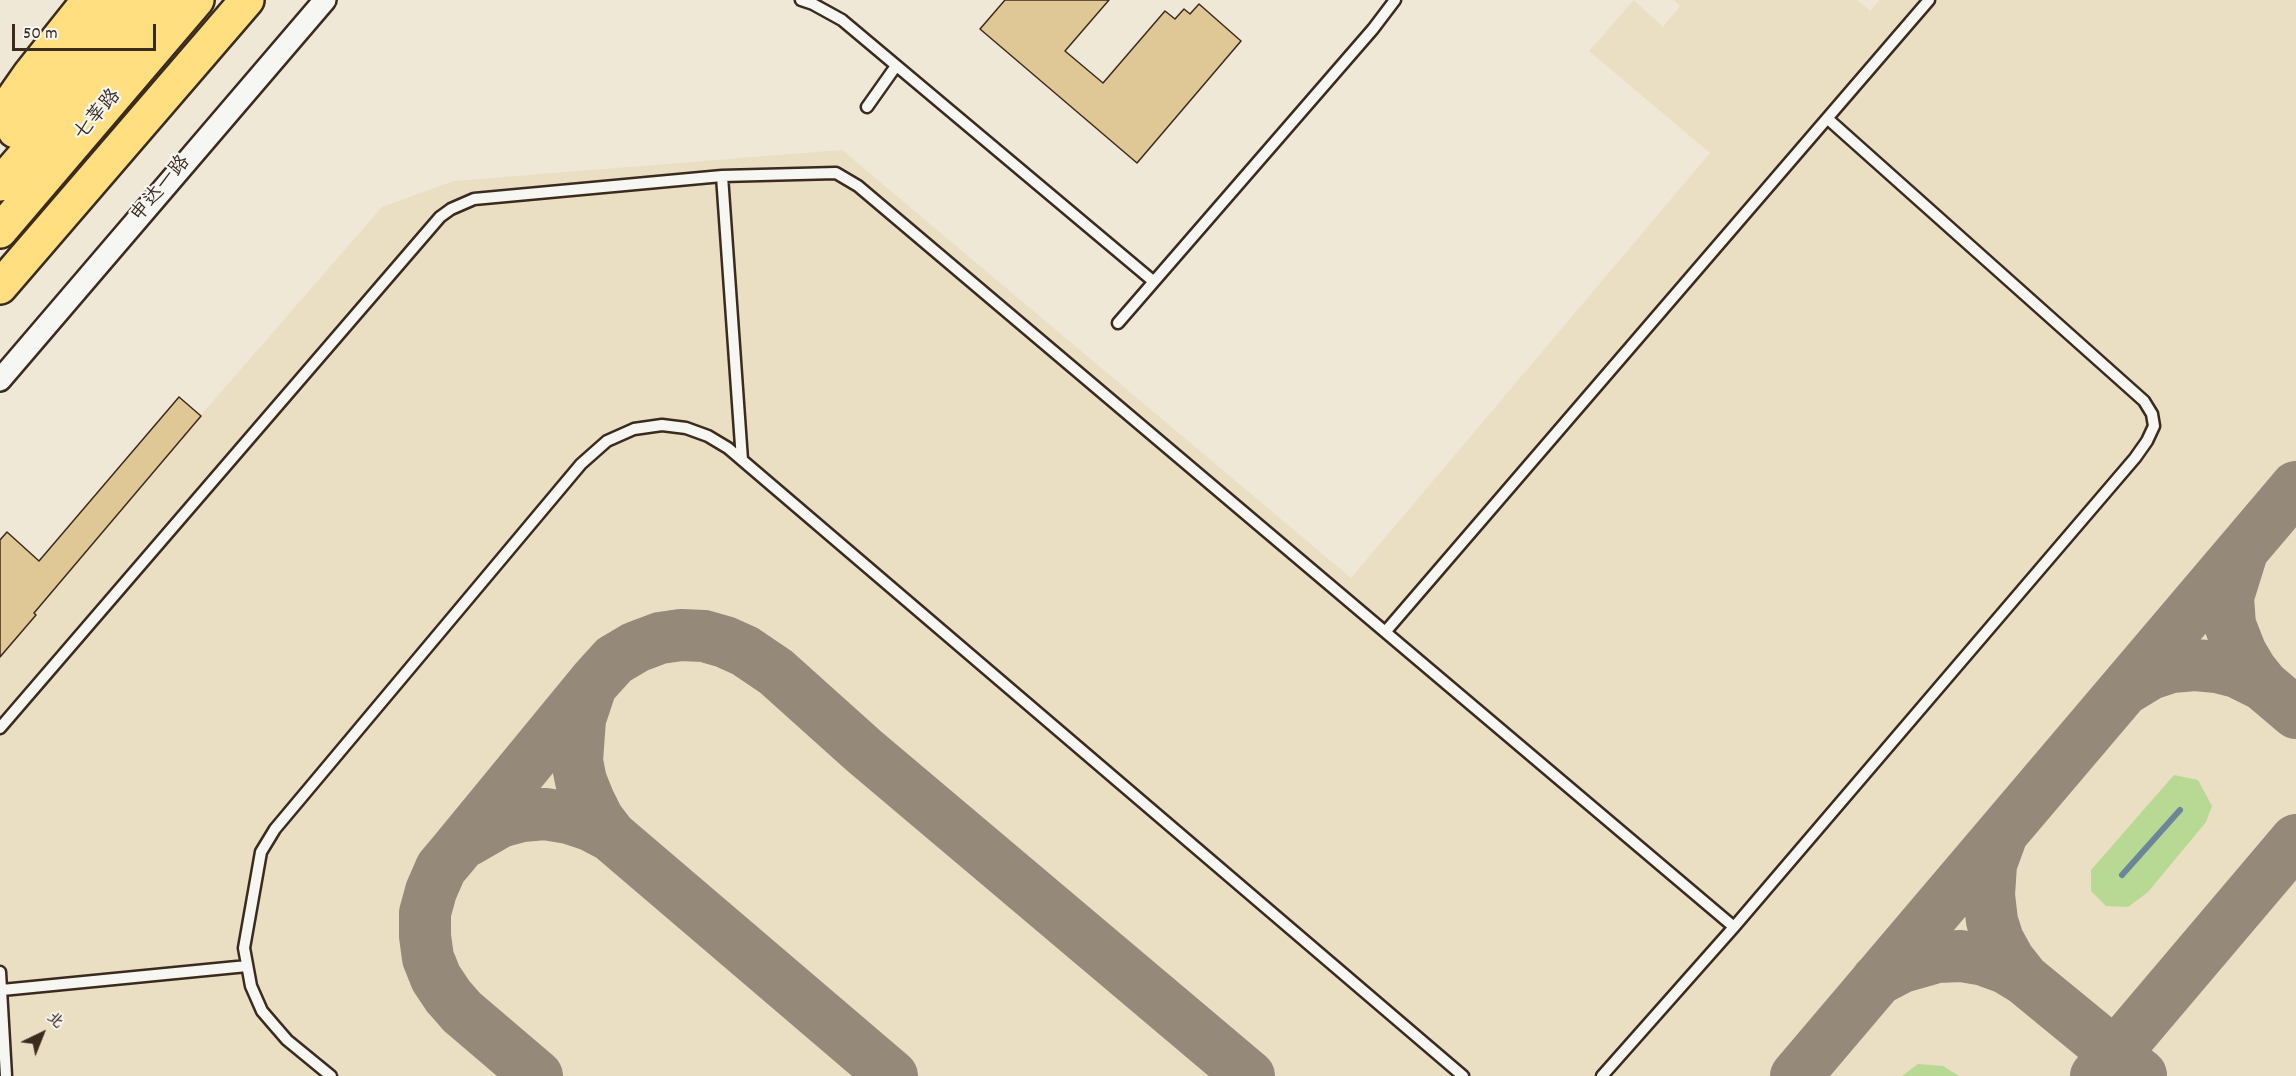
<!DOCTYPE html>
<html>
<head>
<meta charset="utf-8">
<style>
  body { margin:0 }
  #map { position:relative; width:2296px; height:1076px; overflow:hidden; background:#efe8d6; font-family:Dekko,"LXGW WenKai TC",sans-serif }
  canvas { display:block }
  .north { position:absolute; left:12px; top:1004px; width:60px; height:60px; -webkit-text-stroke:4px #f6f6f2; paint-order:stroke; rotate:43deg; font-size:16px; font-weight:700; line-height:24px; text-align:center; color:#3b2a1e }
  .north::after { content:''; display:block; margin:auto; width:21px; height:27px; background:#3b2a1e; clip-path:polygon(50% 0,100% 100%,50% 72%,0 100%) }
  .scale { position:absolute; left:12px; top:24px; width:144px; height:27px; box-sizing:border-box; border:3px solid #3b2a1e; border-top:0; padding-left:8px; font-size:18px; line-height:21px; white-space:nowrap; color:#3b2a1e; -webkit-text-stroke:4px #f6f6f2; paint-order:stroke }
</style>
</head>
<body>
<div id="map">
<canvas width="2296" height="1076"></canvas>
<div class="north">北</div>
<div class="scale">50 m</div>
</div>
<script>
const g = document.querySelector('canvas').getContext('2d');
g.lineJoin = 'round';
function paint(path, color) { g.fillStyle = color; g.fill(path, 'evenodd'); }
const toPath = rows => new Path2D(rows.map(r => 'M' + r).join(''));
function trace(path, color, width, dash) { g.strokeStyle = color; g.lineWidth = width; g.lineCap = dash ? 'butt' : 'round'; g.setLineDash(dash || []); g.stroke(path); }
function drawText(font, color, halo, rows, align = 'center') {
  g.font = font + ' Dekko,"LXGW WenKai TC",sans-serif'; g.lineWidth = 4.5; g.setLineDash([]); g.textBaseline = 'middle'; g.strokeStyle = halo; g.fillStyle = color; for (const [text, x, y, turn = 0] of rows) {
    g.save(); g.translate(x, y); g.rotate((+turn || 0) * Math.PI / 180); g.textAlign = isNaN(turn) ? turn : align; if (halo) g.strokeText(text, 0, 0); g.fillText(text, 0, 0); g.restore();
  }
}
const built = toPath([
  [1634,0,1663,27,1680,6,1674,0,1857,0,1870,11,1880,0,2296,0,2296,1076,0,1076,0,540,7,532,39,561,179,397,201,415,382,207,454,181,842,150,1351,578,1710,153,1589,51]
]);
const green = toPath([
  [2174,775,2198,780,2212,806,2206,822,2148,892,2128,907,2106,906,2091,891,2091,870],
  [1918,1064,1943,1066,1959,1076,1902,1076]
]);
const stream = toPath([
  [2122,875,2180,810]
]);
const taxiway = toPath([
  [2242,552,2228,597,2230,625,2241,653,2251,670,2263,685,2296,713],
  [2127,688,2150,674,2171,667,2195,665,2217,667,2237,672,2263,685],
  [590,689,580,719,577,761,581,781,589,801,598,819,611,836,892,1076],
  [2002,834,1991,864,1989,895,1992,921,1998,940,2009,960,2024,979],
  [467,841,500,822,522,816,545,814,569,818,590,825,611,836],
  [1877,980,1902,967,1937,957,1961,956,1984,960,2006,968,2024,979,2141,1075],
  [537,1076,462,1012,448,996,436,978,428,958,425,936,425,913,431,891,441,868,452,855,595,681,614,660,636,647,660,638,681,635,704,636,725,642,745,651,776,672,864,751,1249,1076],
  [1796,1076,2296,487],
  [2096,1076,2296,840]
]);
const building = toPath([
  [1005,0,1109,0,1065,51,1103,83,1165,11,1175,19,1184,9,1190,14,1199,4,1241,41,1137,163,980,29,1005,0],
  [179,397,201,416,34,613,36,615,0,657,0,540,7,532,39,561,179,397]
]);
const service = toPath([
  [801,0,813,4,842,20,1153,281],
  [867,107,896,66],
  [722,176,742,460],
  [1118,323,1373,29,1395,0],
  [1386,631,1929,0],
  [0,728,440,217,451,209,474,199,722,176,836,173,858,186,1734,927],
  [0,972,6,1076],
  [2,990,247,966],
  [331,1076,287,1040,274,1025,262,1011,251,986,244,948,261,852,275,829,581,464,607,441,634,429,662,425,686,428,708,436,728,448,1463,1076],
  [1602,1076,1734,927,2135,458,2147,441,2154,426,2152,414,2144,401,1828,119]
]);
const minor = toPath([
  [0,380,325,0]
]);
const primary = toPath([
  [0,184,159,0],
  [0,231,197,0]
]);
const trunk = toPath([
  [0,117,30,74,89,0],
  [15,131,121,0],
  [0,287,247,0]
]);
const streetNames = [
  ["七莘路",99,116,-49],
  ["申达一路",162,190,-50]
];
paint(built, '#eadec3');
paint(green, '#b8d993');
trace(stream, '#6c8598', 6);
trace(taxiway, '#95897a', 52);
paint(building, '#e0c796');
trace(building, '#3b2a1e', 1.5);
trace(service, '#3b2a1e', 15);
trace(minor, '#3b2a1e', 26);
trace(primary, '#3b2a1e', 38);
trace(trunk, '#3b2a1e', 38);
trace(service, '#f6f6f2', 10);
trace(minor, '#f6f6f2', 21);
trace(primary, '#ffdf80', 33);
trace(trunk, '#ffdf80', 33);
drawText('20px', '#3b2a1e', '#f6f6f2', streetNames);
</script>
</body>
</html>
